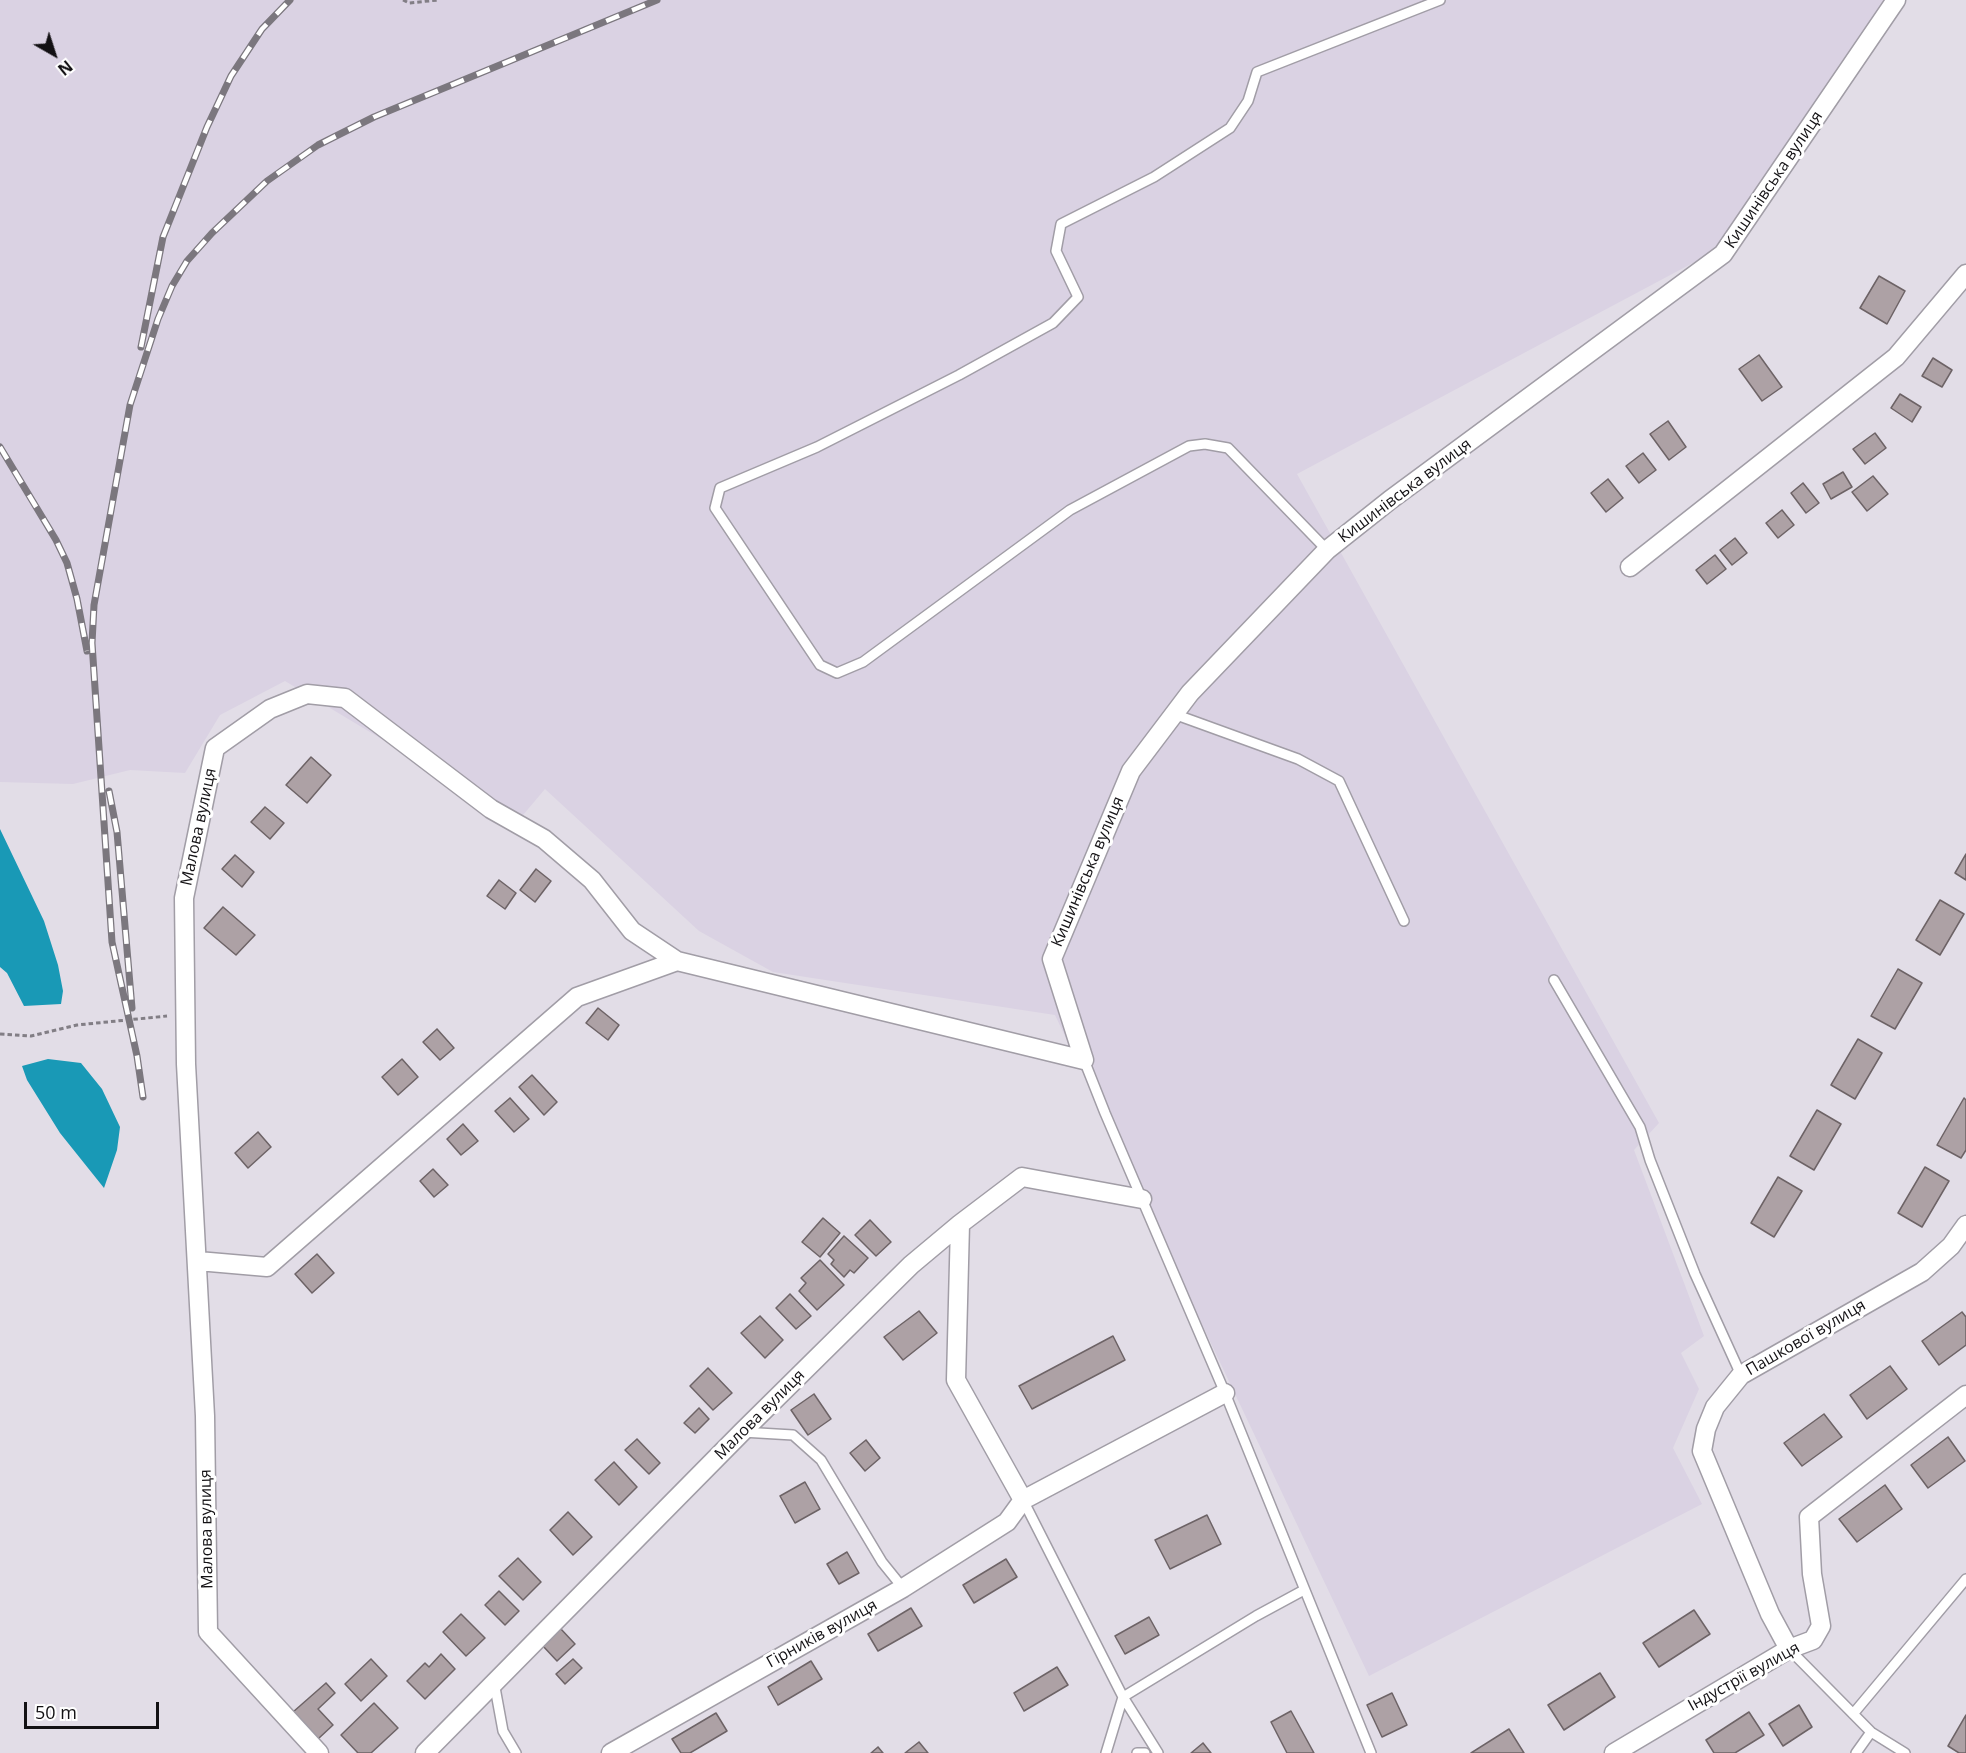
<!DOCTYPE html>
<html>
<head>
<meta charset="utf-8">
<style>
  body { margin:0 }
  #map { position:relative; width:1966px; height:1753px; overflow:hidden; background:#e2dde7; font-family:"Open Sans",sans-serif }
  canvas { display:block }
  .north { position:absolute; left:24px; top:24px; width:60px; height:60px; -webkit-text-stroke:4px #fff; paint-order:stroke; rotate:141deg; font-size:16px; font-weight:700; line-height:24px; text-align:center; color:#131114 }
  .north::after { content:''; display:block; margin:auto; width:21px; height:27px; background:#131114; clip-path:polygon(50% 0,100% 100%,50% 72%,0 100%) }
  .scale { position:absolute; left:24px; top:1702px; width:135px; height:27px; box-sizing:border-box; border:3px solid #131114; border-top:0; padding-left:8px; font-size:18px; line-height:21px; white-space:nowrap; color:#131114; -webkit-text-stroke:4px #fff; paint-order:stroke }
</style>
</head>
<body>
<div id="map">
<canvas width="1966" height="1753"></canvas>
<div class="north">N</div>
<div class="scale">50 m</div>
</div>
<script>
const g = document.querySelector('canvas').getContext('2d');
g.lineJoin = 'round';
function paint(path, color) { g.fillStyle = color; g.fill(path, 'evenodd'); }
const toPath = rows => new Path2D(rows.map(r => 'M' + r).join(''));
function trace(path, color, width, dash) { g.strokeStyle = color; g.lineWidth = width; g.lineCap = dash ? 'butt' : 'round'; g.setLineDash(dash || []); g.stroke(path); }
function drawText(font, color, halo, rows, align = 'center') {
  g.font = font + ' "Open Sans",sans-serif'; g.lineWidth = 6; g.setLineDash([]); g.textBaseline = 'middle'; g.strokeStyle = halo; g.fillStyle = color; for (const [text, x, y, turn = 0] of rows) {
    g.save(); g.translate(x, y); g.rotate((+turn || 0) * Math.PI / 180); g.textAlign = isNaN(turn) ? turn : align; if (halo) g.strokeText(text, 0, 0); g.fillText(text, 0, 0); g.restore();
  }
}
const built = toPath([
  [0,0,1887,0,1719,249,1297,474,1659,1123,1634,1150,1704,1336,1681,1353,1699,1389,1673,1448,1702,1504,1369,1676,1055,1015,773,972,699,931,545,789,518,821,285,681,220,715,185,773,130,770,73,784,0,782]
]);
const water = toPath([
  [0,829,44,921,58,965,63,991,61,1004,24,1006,7,973,0,967],
  [48,1059,81,1063,102,1089,120,1127,117,1150,104,1188,60,1133,27,1080,22,1066]
]);
const building = toPath([
  [1879,276,1905,291,1887,324,1860,308,1879,276],
  [1759,355,1782,387,1762,401,1739,369,1759,355],
  [1933,358,1952,370,1942,387,1922,376,1933,358],
  [1900,394,1921,407,1912,422,1891,408,1900,394],
  [1668,421,1686,447,1669,460,1650,434,1668,421],
  [1875,433,1886,448,1865,464,1853,449,1875,433],
  [1643,453,1656,470,1639,483,1626,466,1643,453],
  [1843,472,1852,487,1831,499,1823,484,1843,472],
  [1873,476,1888,494,1867,511,1852,492,1873,476],
  [1608,479,1623,498,1606,512,1591,493,1608,479],
  [1803,483,1819,503,1806,513,1791,493,1803,483],
  [1782,510,1794,525,1778,538,1766,523,1782,510],
  [1735,538,1747,553,1732,565,1720,550,1735,538],
  [1715,555,1726,569,1707,584,1696,570,1715,555],
  [311,757,331,775,307,803,286,785,311,757],
  [265,807,284,823,270,839,251,822,265,807],
  [1966,854,1966,880,1955,873,1966,854],
  [235,855,254,872,242,887,222,869,235,855],
  [536,869,551,881,535,902,520,890,536,869],
  [499,880,516,893,505,909,487,896,499,880],
  [1940,900,1964,914,1940,955,1916,940,1940,900],
  [223,907,255,935,236,955,204,928,223,907],
  [1898,969,1922,983,1895,1029,1871,1016,1898,969],
  [598,1008,619,1025,608,1040,586,1023,598,1008],
  [437,1029,454,1048,440,1060,423,1042,437,1029],
  [1858,1039,1882,1053,1855,1099,1831,1085,1858,1039],
  [402,1059,418,1077,398,1095,382,1077,402,1059],
  [532,1075,557,1102,544,1115,519,1087,532,1075],
  [510,1098,529,1119,514,1132,495,1111,510,1098],
  [1964,1098,1966,1100,1966,1150,1961,1158,1937,1145,1964,1098],
  [1817,1110,1841,1124,1814,1170,1790,1156,1817,1110],
  [463,1124,478,1141,461,1155,447,1139,463,1124],
  [258,1132,271,1147,248,1168,235,1153,258,1132],
  [1925,1167,1949,1181,1922,1227,1898,1213,1925,1167],
  [433,1169,448,1185,434,1197,420,1181,433,1169],
  [1778,1177,1802,1191,1774,1237,1751,1223,1778,1177],
  [823,1218,840,1233,820,1257,802,1242,823,1218],
  [870,1220,891,1242,876,1256,855,1235,870,1220],
  [844,1236,868,1258,854,1273,850,1270,844,1277,831,1264,834,1260,828,1254,844,1236],
  [317,1254,334,1273,312,1293,295,1274,317,1254],
  [820,1260,844,1285,817,1310,799,1291,806,1283,801,1278,820,1260],
  [790,1294,811,1316,796,1329,776,1308,790,1294],
  [919,1311,937,1333,903,1360,884,1337,919,1311],
  [1962,1312,1966,1317,1966,1345,1939,1365,1922,1341,1962,1312],
  [760,1316,783,1340,765,1358,741,1333,760,1316],
  [1113,1336,1125,1360,1032,1409,1019,1386,1113,1336],
  [1890,1366,1907,1389,1867,1419,1850,1395,1890,1366],
  [708,1368,732,1393,713,1410,690,1386,708,1368],
  [814,1394,831,1419,808,1435,791,1410,814,1394],
  [699,1408,709,1419,695,1433,684,1423,699,1408],
  [1824,1414,1842,1437,1802,1466,1784,1443,1824,1414],
  [1948,1437,1965,1461,1928,1488,1911,1465,1948,1437],
  [637,1439,660,1463,649,1474,625,1450,637,1439],
  [866,1440,880,1458,865,1471,850,1453,866,1440],
  [614,1462,637,1487,619,1505,595,1480,614,1462],
  [805,1482,820,1509,795,1523,780,1496,805,1482],
  [1885,1485,1902,1509,1857,1542,1839,1519,1885,1485],
  [568,1512,592,1537,573,1555,550,1530,568,1512],
  [1207,1515,1221,1544,1170,1569,1155,1540,1207,1515],
  [847,1552,859,1573,839,1584,827,1564,847,1552],
  [518,1558,541,1582,523,1600,499,1576,518,1558],
  [1006,1559,1017,1577,974,1603,963,1585,1006,1559],
  [499,1591,519,1611,505,1625,485,1605,499,1591],
  [911,1608,922,1626,878,1651,868,1634,911,1608],
  [1694,1610,1710,1634,1659,1667,1643,1643,1694,1610],
  [461,1614,485,1638,466,1656,443,1632,461,1614],
  [1149,1617,1159,1635,1125,1654,1115,1636,1149,1617],
  [560,1628,575,1644,557,1661,542,1645,560,1628],
  [441,1654,455,1669,425,1699,407,1681,425,1663,429,1667,441,1654],
  [371,1659,387,1676,361,1701,345,1684,371,1659],
  [573,1659,582,1668,565,1684,556,1674,573,1659],
  [811,1661,822,1679,778,1705,768,1687,811,1661],
  [1057,1667,1068,1685,1024,1711,1014,1693,1057,1667],
  [1600,1673,1615,1697,1564,1730,1548,1705,1600,1673],
  [326,1683,335,1693,318,1709,333,1725,318,1739,293,1712,326,1683],
  [1392,1693,1407,1725,1382,1737,1367,1705,1392,1693],
  [374,1703,398,1728,371,1753,358,1753,341,1735,374,1703],
  [1799,1705,1812,1727,1783,1746,1769,1724,1799,1705],
  [1291,1711,1314,1753,1287,1753,1271,1722,1291,1711],
  [1749,1712,1764,1735,1735,1753,1714,1753,1706,1740,1749,1712],
  [716,1713,727,1731,690,1753,681,1753,672,1739,716,1713],
  [1966,1715,1966,1753,1959,1753,1948,1746,1966,1715],
  [1509,1729,1524,1753,1471,1753,1509,1729],
  [919,1742,928,1753,905,1753,919,1742],
  [1203,1743,1211,1753,1191,1753,1203,1743],
  [878,1747,883,1753,871,1753,878,1747]
]);
const path = toPath([
  [403,0,409,3,438,0],
  [0,1034,31,1036,77,1025,167,1016]
]);
const lane = toPath([
  [1327,550,1228,448,1205,444,1189,446,1070,510,863,662,837,673,820,665,715,508,720,488,817,447,959,375,1053,323,1078,297,1056,251,1061,224,1154,177,1230,128,1248,101,1257,72,1440,0],
  [1174,714,1298,759,1339,781,1404,921],
  [1554,980,1640,1127,1650,1160,1695,1274,1741,1375],
  [1084,1060,1105,1113,1225,1393,1371,1753],
  [742,1432,793,1435,821,1460,882,1562,903,1588],
  [1023,1500,1123,1697,1158,1753],
  [1789,1649,1871,1732,1905,1753],
  [494,1682,503,1731,516,1753],
  [1853,1714,1966,1579],
  [1106,1753,1123,1697,1256,1616,1304,1590],
  [1137,1753,1145,1753],
  [1856,1753,1871,1732]
]);
const street = toPath([
  [1630,567,1896,357,1966,274],
  [1084,1060,1052,959,1131,771,1190,693,1327,550,1390,500,1723,254,1896,0],
  [960,1224,956,1380,1023,1500],
  [198,1261,267,1267,577,997,677,961,1084,1060],
  [1789,1649,1770,1614,1702,1451,1706,1429,1715,1407,1741,1375,1922,1272,1951,1246,1966,1225],
  [319,1753,208,1632,205,1416,186,1064,184,898,215,748,270,709,307,694,345,698,491,809,544,839,592,880,632,931,677,961],
  [425,1753,742,1432,911,1265,960,1224,1022,1177,1142,1199],
  [611,1753,903,1588,1007,1522,1023,1500,1225,1393],
  [1614,1753,1789,1649,1813,1640,1821,1626,1812,1574,1809,1517,1966,1395]
]);
const rail = toPath([
  [141,347,163,237,207,127,231,76,262,29,290,0],
  [0,447,56,540,67,563,77,599,87,651],
  [109,791,117,832,132,1008],
  [143,1097,137,1056,112,942,92,643,94,605,130,405,158,319,172,286,187,261,212,233,267,181,318,145,374,117,657,0]
]);
const streetNames = [
  ["Кишинівська вулиця",1774,180,-56],
  ["Кишинівська вулиця",1405,491,-37],
  ["Малова вулиця",199,827,-78],
  ["Кишинівська вулиця",1088,872,-67],
  ["Пашкової вулиця",1806,1338,-30],
  ["Малова вулиця",760,1415,-45],
  ["Малова вулиця",207,1529,-91],
  ["Гірників вулиця",822,1634,-29],
  ["Індустрії вулиця",1744,1677,-29]
];
paint(built, '#dad2e3');
paint(water, '#1999b6');
paint(building, '#ada1a5');
trace(building, '#6d6366', 1.5);
trace(lane, '#a19da6', 12);
trace(street, '#a19da6', 21);
trace(path, '#827e85', 3, [4.5, 3]);
trace(lane, '#fff', 9);
trace(street, '#fff', 18);
trace(rail, '#7b777e', 7);
trace(rail, '#fff', 4.5, [14]);
drawText('16px', '#131114', '#fff', streetNames);
</script>
</body>
</html>
